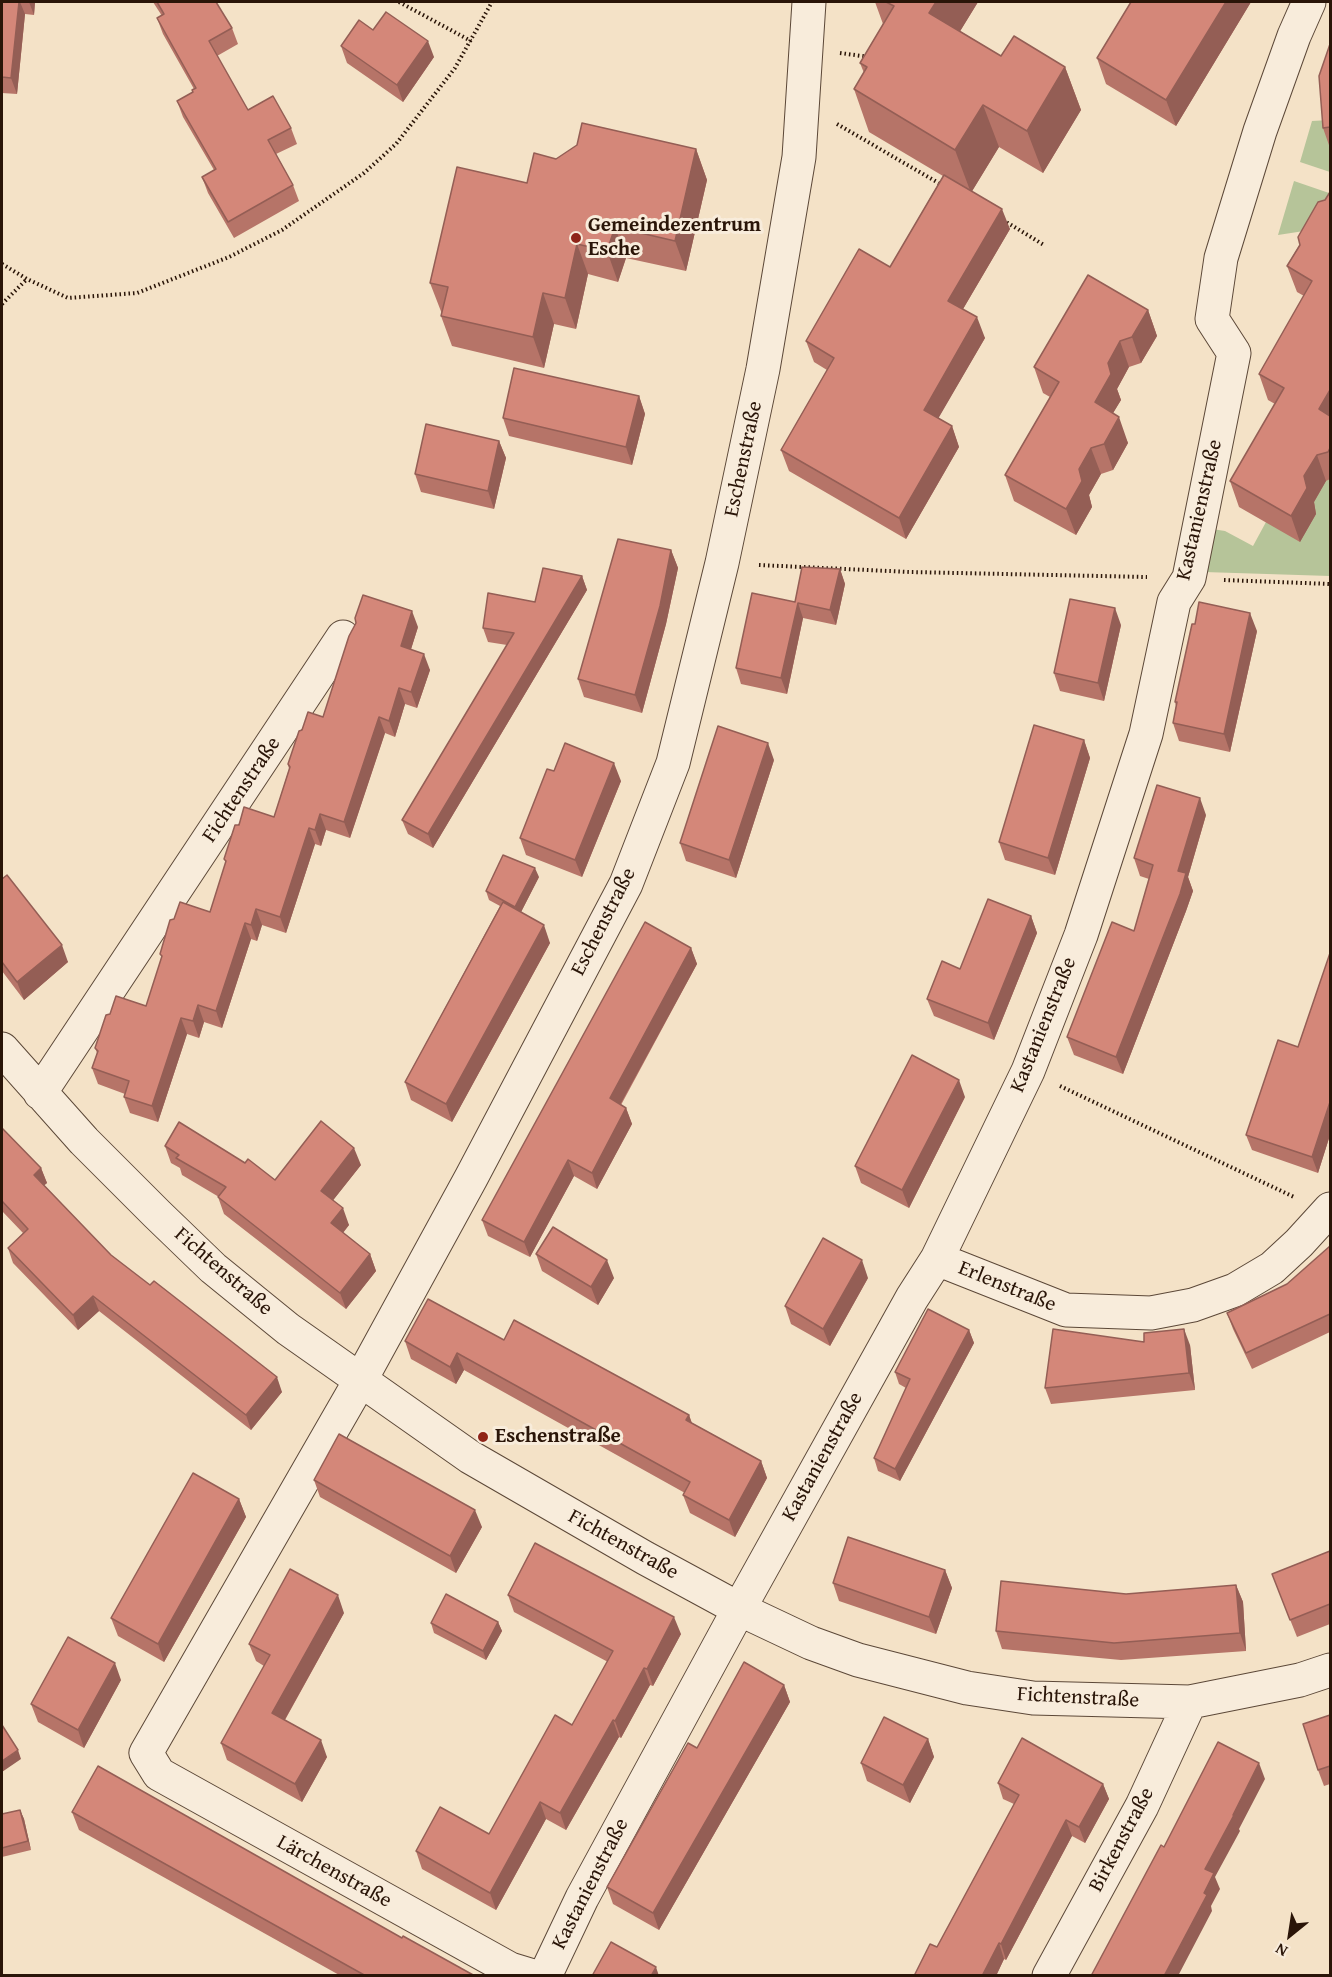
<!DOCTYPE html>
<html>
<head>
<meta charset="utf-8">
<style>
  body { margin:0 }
  #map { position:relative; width:1332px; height:1977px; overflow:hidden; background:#f4e2c7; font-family:"Gentium Book Plus",serif }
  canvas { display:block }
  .frame { position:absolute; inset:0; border:3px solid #2a1508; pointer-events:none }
  .north { position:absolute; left:1260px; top:1905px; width:60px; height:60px; -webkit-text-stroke:4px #f8ecdb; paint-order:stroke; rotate:210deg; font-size:16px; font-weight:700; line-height:24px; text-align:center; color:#2a1508 }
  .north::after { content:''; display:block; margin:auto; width:21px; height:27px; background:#2a1508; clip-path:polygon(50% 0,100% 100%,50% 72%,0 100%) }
</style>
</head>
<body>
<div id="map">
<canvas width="1332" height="1977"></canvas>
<div class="frame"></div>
<div class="north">N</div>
</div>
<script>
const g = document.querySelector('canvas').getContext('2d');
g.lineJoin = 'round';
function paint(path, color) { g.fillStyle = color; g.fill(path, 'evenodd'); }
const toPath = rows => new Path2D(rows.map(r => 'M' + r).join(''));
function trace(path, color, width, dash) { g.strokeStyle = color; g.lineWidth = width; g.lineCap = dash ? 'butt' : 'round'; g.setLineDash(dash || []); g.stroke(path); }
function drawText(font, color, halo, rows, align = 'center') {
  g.font = font + ' "Gentium Book Plus",serif'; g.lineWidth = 6; g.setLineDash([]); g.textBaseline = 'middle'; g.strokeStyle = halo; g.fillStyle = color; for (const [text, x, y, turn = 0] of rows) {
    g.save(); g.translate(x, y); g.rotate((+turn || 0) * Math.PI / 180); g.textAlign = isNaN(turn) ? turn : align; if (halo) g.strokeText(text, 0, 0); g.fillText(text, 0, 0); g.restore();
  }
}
const green = toPath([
  [1330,120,1330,172,1300,162,1312,121],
  [1294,181,1329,193,1330,190,1330,227,1278,235],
  [1327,478,1330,479,1330,576,1204,572,1212,529,1225,531,1253,546,1266,522,1312,505]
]);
const path = toPath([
  [399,2,471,41],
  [840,53,869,57],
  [837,124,942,185],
  [1003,220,1044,245],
  [2,264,27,279,68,298,137,293,229,257,282,230,364,173,396,144,455,68,492,2],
  [2,304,27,279],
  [759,565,910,572,1147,577],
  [1224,580,1330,584],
  [1060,1086,1294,1197]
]);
const minor = toPath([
  [2,1049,84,1141,157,1214,213,1268,288,1329,470,1457,645,1558,739,1609,811,1643,858,1660,967,1688,1033,1698,1190,1702,1300,1680,1330,1670],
  [40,1093,343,637],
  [937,1259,1066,1310,1151,1313,1193,1305,1235,1290,1272,1268,1299,1243,1330,1209],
  [533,1976,510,1969,159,1774,146,1753,360,1381,471,1178,626,884,673,763,722,563,763,369,799,157,809,2],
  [545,1976,582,1898,739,1609,912,1298,937,1259,1028,1071,1081,935,1146,734,1174,602,1189,578,1234,353,1212,319,1221,258,1260,131,1294,36,1309,2],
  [1049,1976,1142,1806,1190,1702]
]);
const wall = toPath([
  [2,2,35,2,34,15,25,14,17,94,2,93],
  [153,2,216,2,232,28,238,44,217,56,248,110,291,128,297,144,276,154,293,185,299,201,234,238,208,193,202,177,214,170,183,117,177,101,193,92,194,89,163,34,157,18,162,16],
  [875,2,978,2,960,31,1001,56,1065,67,1081,110,1043,173,999,147,972,191,1010,229,963,309,985,338,938,418,952,426,959,447,906,539,789,471,781,450,827,370,814,362,806,341,890,267,943,176,869,132,854,89,864,73,860,63,883,24],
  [1131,2,1251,2,1176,126,1106,84,1097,58],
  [373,30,434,57,403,102,347,63,341,46],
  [1330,44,1330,148,1323,128],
  [696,149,707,180,686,271,626,258,618,282,588,274,576,329,554,324,544,368,452,346,441,316,442,314,430,283,527,183,556,159],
  [1330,192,1330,479,1326,481,1314,502,1316,514,1300,542,1239,507,1230,481,1275,404,1268,400,1259,374,1304,296,1297,292,1287,266],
  [1148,310,1157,336,1141,363,1129,367,1117,389,1121,400,1113,413,1128,443,1113,470,1101,474,1089,495,1092,507,1076,535,1014,501,1005,475,1050,397,1043,393,1034,367],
  [639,396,645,414,632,465,509,436,503,418],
  [499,441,506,458,494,509,421,492,415,474],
  [671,550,678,568,666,624,642,713,584,697,578,679],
  [840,569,845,584,836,625,803,618,787,694,741,684,736,668,795,602],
  [582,576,587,590,433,848,408,834,402,820,507,645,488,642,483,628,535,602],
  [1121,625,1104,701,1060,691,1054,673],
  [418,627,411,649,430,670,417,708,405,704,395,737,385,733,350,838,326,830,321,846,315,844,286,933,262,925,257,941,251,939,222,1028,204,1022,199,1038,187,1034,158,1122,130,1113,124,1097,125,1094,98,1084,92,1068,97,1053,95,1048,146,1006,162,958,160,954,210,912,226,863,224,859,274,817,289,769,288,764,302,730,323,717],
  [1257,631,1230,752,1179,741,1173,723,1176,706,1175,702],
  [1084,740,1090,758,1055,875,1005,860,999,842],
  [774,760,736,878,686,861,680,843],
  [554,771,621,781,582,877,526,855,520,838],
  [1206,815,1188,877,1193,891,1186,911,1123,1074,1074,1055,1067,1037,1134,931,1149,879,1140,876,1134,858],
  [539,877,521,912,550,943,452,1122,411,1100,405,1082,500,906,489,900,486,891],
  [2,879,68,962,24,1000,2,971],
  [1031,916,1037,933,994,1040,934,1016,927,999,960,969],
  [691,948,697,964,621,1105,626,1108,632,1124,597,1189,574,1176,530,1257,488,1236,482,1220],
  [1330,953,1330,1135,1318,1173,1252,1150,1246,1135,1298,1047],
  [965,1097,909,1208,861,1183,855,1166],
  [2,1128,41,1168,47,1183,44,1185,111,1255,282,1392,251,1430,99,1311,78,1330,13,1263,8,1248,23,1233,2,1211],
  [165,1146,245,1163,275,1180,361,1165,333,1200,349,1225,343,1233,370,1254,376,1271,346,1309,224,1214,218,1197,219,1197,182,1175,180,1168,171,1163],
  [1330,1246,1330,1332,1252,1369,1233,1329,1227,1313,1287,1284],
  [536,1254,614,1278,598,1305,542,1271],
  [868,1278,830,1346,791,1324,785,1306],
  [969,1330,974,1343,900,1481,878,1471,874,1458,906,1388,899,1384,895,1372],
  [504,1340,689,1415,692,1423,761,1461,767,1478,735,1537,690,1513,683,1495,685,1493,464,1370,456,1384,411,1359,405,1341],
  [1144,1342,1190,1345,1195,1390,1051,1404,1045,1388],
  [314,1480,482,1527,456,1573,320,1497],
  [239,1499,246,1517,164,1662,118,1636,111,1618],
  [1330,1551,1330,1624,1297,1637,1272,1574],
  [945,1570,952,1588,936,1634,839,1601,833,1583],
  [1236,1585,1243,1602,1246,1651,1121,1660,1002,1649,996,1631,1126,1594],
  [508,1595,681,1634,653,1686,650,1685,621,1738,619,1737,566,1830,546,1819,496,1910,422,1869,416,1851,489,1834,572,1725,608,1662,514,1612],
  [344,1613,285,1720,327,1757,302,1802,227,1760,221,1743,264,1666,256,1661,249,1644],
  [498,1622,502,1631,486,1660,434,1633,431,1623],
  [121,1680,84,1748,38,1722,31,1704],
  [784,1685,790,1702,659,1930,613,1904,607,1887,697,1748],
  [1330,1715,1330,1784,1324,1786,1318,1770],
  [928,1739,934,1757,910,1803,867,1781,861,1763],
  [998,1783,1103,1784,1109,1799,1085,1843,1072,1836,1006,1960,1004,1959,996,1976,914,1976,937,1947,1014,1804,1003,1799],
  [20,1810,24,1819,31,1850,2,1857,2,1814],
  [72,1812,402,1938,475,1976,341,1976,79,1830]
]);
const shadedWall = toPath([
  [19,2,20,2,25,14,17,94,11,78],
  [29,2,35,2,34,15],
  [936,2,978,2,945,56,929,13],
  [1226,2,1251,2,1176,126,1166,100],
  [428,41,434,57,403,102,397,85],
  [1065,67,1081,110,1043,173,1027,131],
  [983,105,999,147,971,193,955,150],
  [696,149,707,180,686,271,675,241],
  [1002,209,1010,229,956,321,948,301],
  [615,227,626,258,618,282,607,251],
  [577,244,588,274,576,329,565,298],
  [543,293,554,324,544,368,533,337],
  [1148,310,1157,336,1141,363,1132,337],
  [977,317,985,338,931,431,924,410],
  [1120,341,1129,367,1117,389,1121,400,1104,428,1095,402,1108,363],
  [1330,390,1330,432,1319,409],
  [639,396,645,414,632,465,626,447],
  [1119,417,1128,443,1113,470,1104,444],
  [952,426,959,447,906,539,899,518],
  [499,441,506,458,494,509,488,491],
  [1091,448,1101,474,1089,495,1092,507,1076,535,1066,509,1079,469],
  [1317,455,1326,481,1314,502,1316,514,1300,542,1291,516,1304,476],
  [671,550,678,568,666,624,642,713,635,695],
  [840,569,845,584,836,625,830,610],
  [582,576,587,590,433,848,428,834],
  [798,603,803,618,787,694,781,678],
  [1115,608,1121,625,1104,701,1098,683],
  [412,611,418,627,407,662,401,646],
  [1250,613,1257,631,1230,752,1224,734],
  [424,654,430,670,417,708,411,692],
  [399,688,405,704,395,737,389,721],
  [379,717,385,733,350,838,344,822],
  [1084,740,1090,758,1055,875,1048,858],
  [768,743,774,760,736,878,729,860],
  [614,763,621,781,582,877,575,860],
  [1200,798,1206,815,1188,877,1193,891,1186,911,1123,1074,1116,1057,1178,871],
  [320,814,326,830,321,846,315,830],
  [309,828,315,844,286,933,280,917],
  [535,868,539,877,519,916,515,907],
  [256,909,262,925,257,941,251,925],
  [1031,916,1037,933,994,1040,988,1023],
  [245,923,251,939,222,1028,216,1011],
  [544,925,550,943,452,1122,446,1104],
  [62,945,68,962,24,1000,17,982],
  [691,948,697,964,615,1114,610,1098],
  [198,1005,204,1022,199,1038,193,1021],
  [181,1018,187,1034,158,1122,152,1106],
  [959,1080,965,1097,909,1208,902,1190],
  [1330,1102,1330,1135,1318,1173,1312,1157],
  [626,1108,632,1124,597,1189,592,1173],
  [354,1148,361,1165,327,1208,321,1191],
  [568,1160,574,1176,530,1257,524,1242],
  [41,1168,47,1183,39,1190,34,1175],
  [343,1208,349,1225,337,1240,331,1223],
  [370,1254,376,1271,346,1309,340,1293],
  [607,1260,614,1278,598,1305,591,1287],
  [862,1260,868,1278,830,1346,823,1329],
  [93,1296,99,1311,78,1330,73,1315],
  [1184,1329,1190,1345,1195,1390,1189,1373],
  [969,1330,974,1343,900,1481,895,1469],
  [457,1353,464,1370,456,1384,450,1367],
  [277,1377,282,1392,251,1430,246,1415],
  [689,1415,695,1433,686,1420],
  [761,1461,767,1478,735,1537,729,1520],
  [239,1499,246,1517,164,1662,158,1644],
  [475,1510,482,1527,456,1573,450,1556],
  [945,1570,952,1588,936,1634,929,1617],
  [1236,1585,1243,1602,1246,1651,1240,1633],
  [338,1595,344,1613,279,1730,272,1713],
  [674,1617,681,1634,653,1686,647,1669],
  [498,1622,502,1631,486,1660,483,1651],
  [115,1663,121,1680,84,1748,78,1730],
  [644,1668,650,1685,621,1738,615,1721],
  [784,1685,790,1702,659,1930,653,1913],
  [613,1720,619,1737,566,1830,560,1813],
  [928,1739,934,1757,910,1803,903,1785],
  [321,1740,327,1757,302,1802,295,1784],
  [18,1750,21,1759,2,1772,2,1761],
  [1259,1763,1265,1779,1239,1829,1240,1831,1215,1877,1220,1889,1211,1906,1212,1911,1178,1976,1164,1976,1204,1893,1205,1869],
  [1103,1784,1109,1799,1085,1843,1079,1827],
  [540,1802,546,1819,496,1910,490,1893],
  [20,1810,24,1819,31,1850,28,1841],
  [1066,1820,1072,1836,1006,1960,1001,1944],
  [999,1943,1004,1959,996,1976,982,1976],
  [656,1967,659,1976,651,1976]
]);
const building = toPath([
  [2,2,19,2,11,78,2,77,2,2],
  [157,2,216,2,232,28,209,41,248,110,273,96,291,128,268,140,293,185,228,222,202,177,216,169,177,101,193,92,192,90,196,88,157,18,164,14,157,2],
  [886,2,936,2,929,13,1001,56,1014,36,1065,67,1027,131,983,105,955,150,854,89,867,67,860,63,894,6,886,2],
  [1131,2,1226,2,1166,100,1097,58,1131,2],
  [386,12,428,41,397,85,341,46,359,20,373,30,386,12],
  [1330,44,1330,127,1323,128,1319,76,1330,44],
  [582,123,696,149,675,241,615,227,607,251,577,244,565,298,543,293,533,337,441,316,448,287,430,283,457,167,527,183,534,153,556,159,577,145,582,123],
  [944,175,1002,209,948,301,977,317,924,410,952,426,899,518,781,450,834,358,806,341,859,249,890,267,944,175],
  [1330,192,1330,390,1319,409,1330,416,1330,448,1328,452,1317,455,1304,476,1307,488,1291,516,1230,481,1284,388,1259,374,1312,281,1287,266,1300,245,1298,237,1318,202,1325,200,1330,192],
  [1088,275,1148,310,1132,337,1120,341,1108,363,1111,374,1095,402,1119,417,1104,444,1091,448,1079,469,1082,481,1066,509,1005,475,1059,382,1034,367,1088,275],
  [514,368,639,396,626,447,503,418,514,368],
  [426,424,499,441,488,491,415,474,426,424],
  [618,539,671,550,660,606,635,695,578,679,618,539],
  [802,567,840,569,830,610,798,603,781,678,736,668,752,593,795,602,802,567],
  [543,568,582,576,428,834,402,820,514,633,483,628,488,593,535,602,543,568],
  [363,595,412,611,401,646,424,654,411,692,399,688,389,721,379,717,344,822,320,814,315,830,309,828,280,917,256,909,251,925,245,923,216,1011,198,1005,193,1021,181,1018,152,1106,124,1097,129,1081,92,1068,98,1051,95,1048,106,1015,110,1014,116,996,146,1006,162,956,160,954,170,920,174,919,180,902,210,912,226,861,224,859,235,825,239,825,244,807,274,817,290,767,288,764,299,731,302,730,308,712,323,717,349,636,356,623,355,618,363,595],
  [1070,599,1115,608,1098,683,1054,673,1070,599],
  [1199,602,1250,613,1224,734,1173,723,1177,702,1175,702,1192,624,1195,624,1199,602],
  [1034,725,1084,740,1048,858,999,842,1034,725],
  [718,726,768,743,729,860,680,843,718,726],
  [565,743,614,763,575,860,520,838,547,769,554,771,565,743],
  [1157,785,1200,798,1178,871,1186,873,1180,894,1116,1057,1067,1037,1112,922,1134,931,1153,865,1134,858,1157,785],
  [503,855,535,868,515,907,486,891,503,855],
  [7,875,62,945,17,982,2,962,2,879,7,875],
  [988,899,1031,916,988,1023,927,999,942,961,960,969,988,899],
  [503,902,544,925,446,1104,405,1082,503,902],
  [645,922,691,948,610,1098,626,1108,592,1173,568,1160,524,1242,482,1220,645,922],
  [1330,953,1330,1102,1312,1157,1246,1135,1278,1040,1298,1047,1330,953],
  [912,1055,959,1080,902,1190,855,1166,912,1055],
  [321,1121,354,1148,321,1191,343,1208,331,1223,370,1254,340,1293,218,1197,226,1187,176,1158,179,1155,165,1146,179,1122,245,1163,248,1159,275,1180,321,1121],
  [2,1128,41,1168,34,1175,111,1255,150,1285,154,1281,277,1377,246,1415,93,1296,73,1315,8,1248,28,1229,2,1201,2,1128],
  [553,1227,607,1260,591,1287,536,1254,553,1227],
  [823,1238,862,1260,823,1329,785,1306,823,1238],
  [1330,1246,1330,1314,1246,1353,1227,1313,1287,1284,1330,1246],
  [428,1299,504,1340,514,1320,689,1415,686,1420,761,1461,729,1520,683,1495,690,1482,457,1353,450,1367,405,1341,428,1299],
  [928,1309,969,1330,895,1469,874,1458,910,1379,895,1372,928,1309],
  [1053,1329,1144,1342,1144,1333,1184,1329,1189,1373,1045,1388,1053,1329],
  [339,1434,475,1510,450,1556,314,1480,339,1434],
  [193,1473,239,1499,158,1644,111,1618,193,1473],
  [848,1537,945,1570,929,1617,833,1583,848,1537],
  [535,1543,674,1617,647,1669,644,1668,615,1721,613,1720,560,1813,540,1802,490,1893,416,1851,440,1807,489,1834,555,1715,572,1725,613,1651,508,1595,535,1543],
  [1330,1551,1330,1604,1290,1620,1272,1574,1330,1551],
  [290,1569,338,1595,272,1713,321,1740,295,1784,221,1743,270,1655,249,1644,290,1569],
  [1001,1581,1126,1594,1236,1585,1240,1633,1114,1643,996,1631,1001,1581],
  [446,1594,498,1622,483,1651,431,1623,446,1594],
  [68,1637,115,1663,78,1730,31,1704,68,1637],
  [744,1662,784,1685,653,1913,607,1887,688,1743,697,1748,744,1662],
  [1330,1715,1330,1766,1318,1770,1303,1724,1330,1715],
  [884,1717,928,1739,903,1785,861,1763,884,1717],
  [2,1725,18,1750,2,1761,2,1725],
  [1022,1738,1103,1784,1079,1827,1066,1820,1001,1944,999,1943,982,1976,914,1976,930,1944,937,1947,1019,1795,998,1783,1022,1738],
  [1218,1742,1259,1763,1233,1815,1234,1815,1205,1869,1214,1873,1204,1893,1207,1895,1164,1976,1091,1976,1161,1845,1164,1847,1218,1742],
  [98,1766,402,1938,403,1936,475,1976,366,1976,72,1812,98,1766],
  [20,1810,28,1841,2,1848,2,1814,20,1810],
  [611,1942,656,1967,651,1976,592,1976,611,1942]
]);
const markers = [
  [576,238,6,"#8f2418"],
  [483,1437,6,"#8f2418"]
];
const poiNames = [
  ["Gemeindezentrum",588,226],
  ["Esche",588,250],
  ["Eschenstraße",495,1437]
];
const streetNames = [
  ["Eschenstraße",744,459,-78],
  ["Kastanienstraße",1200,510,-77],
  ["Fichtenstraße",242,790,-56],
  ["Eschenstraße",604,922,-63],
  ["Kastanienstraße",1044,1025,-68],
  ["Fichtenstraße",223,1272,41],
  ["Erlenstraße",1007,1287,22],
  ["Kastanienstraße",823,1457,-61],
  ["Fichtenstraße",623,1545,29],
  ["Fichtenstraße",1078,1698,3],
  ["Birkenstraße",1122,1840,-62],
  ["Lärchenstraße",334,1872,29],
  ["Kastanienstraße",591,1884,-63]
];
paint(green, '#b6c499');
trace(minor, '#5c4838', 35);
trace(path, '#2a1508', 4, [1.5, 3]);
trace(minor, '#f8ecdb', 33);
paint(wall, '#b67468');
paint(shadedWall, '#945e55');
paint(building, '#d48779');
trace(building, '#945e55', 1.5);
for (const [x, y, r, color] of markers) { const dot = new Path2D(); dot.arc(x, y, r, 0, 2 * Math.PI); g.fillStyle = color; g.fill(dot); trace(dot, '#f8ecdb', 2); }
drawText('bold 21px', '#2a1508', '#f8ecdb', poiNames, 'left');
drawText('21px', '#2a1508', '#f8ecdb', streetNames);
</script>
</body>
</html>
